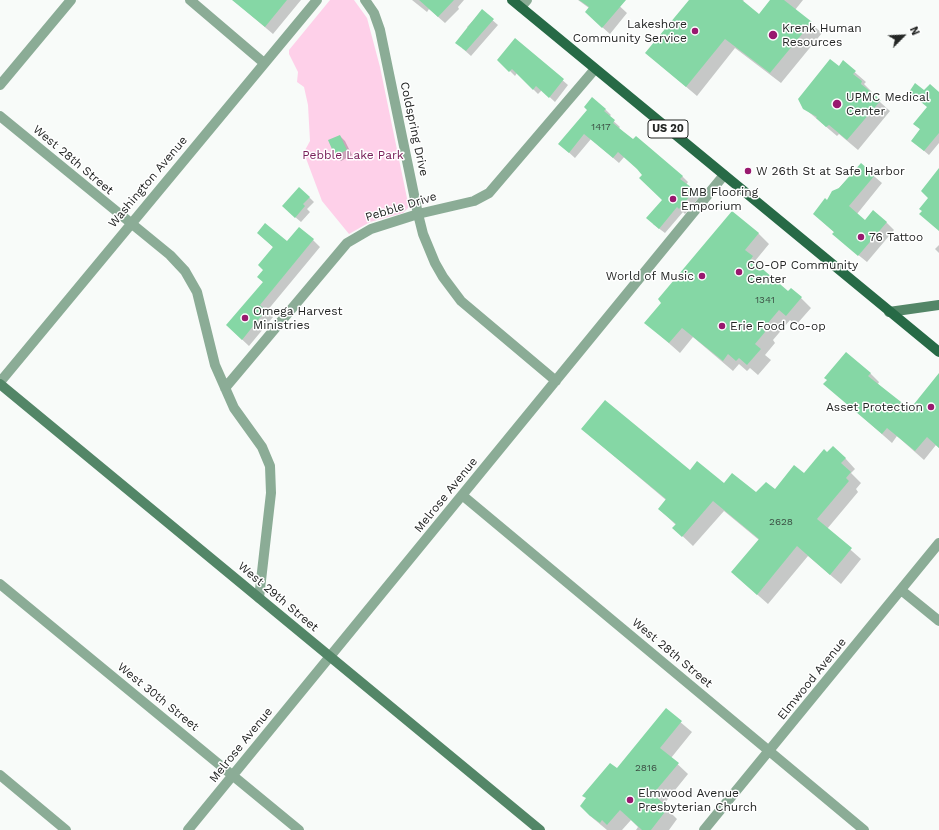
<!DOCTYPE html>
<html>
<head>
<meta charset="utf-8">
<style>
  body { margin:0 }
  #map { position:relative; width:939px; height:830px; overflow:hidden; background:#f8fbf9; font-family:"Work Sans",sans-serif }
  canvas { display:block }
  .north { position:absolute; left:883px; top:16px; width:40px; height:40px; -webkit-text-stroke:3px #fff; paint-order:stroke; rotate:66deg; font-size:11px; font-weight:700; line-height:16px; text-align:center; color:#242625 }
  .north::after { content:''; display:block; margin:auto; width:14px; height:18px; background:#242625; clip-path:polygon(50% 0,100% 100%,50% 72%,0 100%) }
</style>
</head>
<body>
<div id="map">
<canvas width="939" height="830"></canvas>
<div class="north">N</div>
</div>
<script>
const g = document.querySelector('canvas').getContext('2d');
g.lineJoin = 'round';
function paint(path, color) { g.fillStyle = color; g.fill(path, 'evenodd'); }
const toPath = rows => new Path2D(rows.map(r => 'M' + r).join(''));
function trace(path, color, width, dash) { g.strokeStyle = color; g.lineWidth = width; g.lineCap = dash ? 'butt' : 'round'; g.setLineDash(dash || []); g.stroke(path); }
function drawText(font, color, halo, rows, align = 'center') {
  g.font = font + ' "Work Sans",sans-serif'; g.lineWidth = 3; g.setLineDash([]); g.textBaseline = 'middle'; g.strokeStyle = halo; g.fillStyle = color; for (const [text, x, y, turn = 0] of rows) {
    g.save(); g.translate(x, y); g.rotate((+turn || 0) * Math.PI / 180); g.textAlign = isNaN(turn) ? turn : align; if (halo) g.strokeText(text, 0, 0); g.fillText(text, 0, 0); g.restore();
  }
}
const green = toPath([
  [330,0,354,0,367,18,380,67,408,203,408,208,403,213,370,222,349,234,322,201,307,161,304,152,310,141,308,105,304,87,297,82,298,72,289,54,289,50]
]);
const shadow = toPath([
  [233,0,301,0,273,34],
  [412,0,464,0,458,7,459,9,445,23,429,9,427,12],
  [578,0,613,0,627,13,610,34,593,19,589,8],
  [690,0,744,0,742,2,759,16,772,0,803,0,795,10,822,33,781,83,735,48,697,96,646,53],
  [482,11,498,25,471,56,462,48,469,29,467,27],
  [516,40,568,85,555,102,542,90,538,94,517,73,515,76,499,60],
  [843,62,866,82,864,84,872,92,871,94,890,111,858,150,839,134,837,136,804,108],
  [925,92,939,93,939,143,929,155,917,145,921,130,914,124,928,107],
  [605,109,611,115,609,117,620,127,618,129,682,176,688,182,686,185,700,196,685,214,683,212,665,233,653,224,663,200,644,175,625,156,619,163,591,139,575,158,565,149],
  [340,136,345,141,352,155,341,161,336,156,330,140],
  [861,165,882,183,857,214,865,221,886,222,894,230,867,262,841,241,834,232,814,214],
  [309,197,314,202,307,209,310,212,301,222,288,211],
  [258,233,287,242,313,240,320,247,267,311,273,317,249,346,234,332,264,283,258,277,264,270,273,247],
  [758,233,769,244,755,261,762,268,761,269,789,293,801,298,811,308,796,325,790,320,773,340,775,343,765,355,771,360,758,375,750,368,747,371,739,364,733,371,693,337,680,353,646,323],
  [939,245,939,253,935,249],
  [870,373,879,382,878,384,910,411,939,386,939,448,936,445,924,460,897,436,892,443,825,384],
  [582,429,724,485,757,494,775,490,804,474,828,454,845,458,855,469,851,473,861,483,856,489,858,492,827,529,861,559,841,584,808,556,768,604,743,582,759,540,724,511,693,546,674,528,676,525,659,509,666,500],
  [666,710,692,732,671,758,688,774,663,805,677,819,669,830,636,830,638,827,631,820,622,830,607,830,589,815,617,770]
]);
const building = toPath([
  [232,0,287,0,265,27],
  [419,0,454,0,438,17],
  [579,0,626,0,602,28,585,12,589,7],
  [689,0,742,0,759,14,770,0,784,0,812,22,770,73,725,39,686,87,645,53],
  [482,9,494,19,466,51,455,43],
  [515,38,564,79,549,98,536,86,533,90,512,69,509,72,497,60],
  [830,59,839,66,843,60,856,71,853,74,862,81,861,84,881,100,847,140,829,125,826,127,816,118,817,117,803,109,798,99],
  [915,83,924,90,930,84,939,92,939,133,924,151,911,141,920,129,913,124,927,107,909,92],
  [592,97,606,109,604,111,615,120,613,123,624,132,633,139,636,136,649,147,683,176,680,179,695,190,679,209,677,207,659,229,646,218,662,200,639,178,642,175,637,169,618,152,613,158,584,134,569,153,558,144,587,110,584,107],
  [340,135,347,150,335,156,328,140],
  [861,163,875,175,849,206,865,220,873,210,887,222,858,256,832,234,834,232,813,214,825,198,827,200,832,191,839,188],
  [939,168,939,231,919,214,922,211,919,209,928,198,921,191],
  [299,187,310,197,303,204,305,206,295,218,282,206],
  [732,211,759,233,745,250,753,256,751,259,788,291,791,288,802,297,786,316,779,310,763,329,765,332,755,344,761,349,747,365,739,358,736,361,728,354,723,361,682,328,669,343,644,323,661,303,658,299],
  [265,223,287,241,299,227,314,239,260,305,266,310,242,340,226,325,263,282,257,277,263,270,258,265,273,247,257,233],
  [846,352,871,373,868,376,910,409,939,373,939,448,927,437,915,451,887,428,882,434,823,384,827,380,824,378],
  [605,400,690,470,697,461,724,483,732,473,756,492,766,482,775,489,794,465,804,473,824,449,827,452,833,446,846,458,841,463,851,472,846,478,849,481,817,519,852,548,830,575,797,546,757,595,731,572,759,539,713,501,682,537,672,528,676,524,658,509,666,499,581,429],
  [666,708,682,721,660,748,679,763,653,794,668,808,651,830,642,830,620,810,607,825,602,820,600,823,589,815,580,806,586,798,582,796,610,763,617,768]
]);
const street = toPath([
  [190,0,264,63],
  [365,0,374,13,380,30,418,214,423,234,435,263,443,277,461,301,556,381],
  [521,7,527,0],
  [0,85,71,0],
  [0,116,170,255,185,271,197,292,215,365,234,408,262,447,270,466,271,493,259,598],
  [0,382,317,0],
  [225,388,347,243,371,229,418,214,474,201,489,193,595,69],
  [462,495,864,830],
  [0,584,299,830],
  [901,590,939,621],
  [0,775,66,830],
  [188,830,724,175],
  [704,830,939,543]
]);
const secondary = toPath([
  [889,312,939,305],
  [0,384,540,830]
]);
const primary = toPath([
  [512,0,939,352]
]);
const markers = [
  [695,31,4,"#99196f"],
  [773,35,5,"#99196f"],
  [837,104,5,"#99196f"],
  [748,171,4,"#99196f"],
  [673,199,4,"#99196f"],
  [861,237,4,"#99196f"],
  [739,272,4,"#99196f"],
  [702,276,4,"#99196f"],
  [245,318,4,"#99196f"],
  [722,326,4,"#99196f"],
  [931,407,4,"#99196f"],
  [630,800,4,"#99196f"]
];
const numberNames = [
  ["1417",601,127],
  ["1341",765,300],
  ["2628",781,522],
  ["2816",646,768]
];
const shields = [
  [668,129,40]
];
const shieldNames = [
  ["US 20",668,129]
];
const poiNames = [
  ["Lakeshore",687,24,"right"],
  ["Community Service",687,38,"right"],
  ["Krenk Human",782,28],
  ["Resources",782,42],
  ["UPMC Medical",846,97],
  ["Center",846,111],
  ["W 26th St at Safe Harbor",756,171],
  ["EMB Flooring",681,192],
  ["Emporium",681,206],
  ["76 Tattoo",869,237],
  ["CO-OP Community",747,265],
  ["Center",747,279],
  ["World of Music",694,276,"right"],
  ["Omega Harvest",253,311],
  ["Ministries",253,325],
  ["Erie Food Co-op",730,326],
  ["Asset Protection",923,407,"right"],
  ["Elmwood Avenue",638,793],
  ["Presbyterian Church",638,807]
];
const streetNames = [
  ["Coldspring Drive",414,129,78],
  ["West 28th Street",73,160,40],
  ["Washington Avenue",148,182,-50],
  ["Pebble Drive",401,207,-17],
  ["Melrose Avenue",446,495,-51],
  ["West 29th Street",278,597,40],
  ["West 28th Street",672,653,40],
  ["Elmwood Avenue",812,679,-51],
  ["West 30th Street",158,697,39],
  ["Melrose Avenue",241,745,-51]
];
const parkNames = [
  ["Pebble Lake Park",353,155]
];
paint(green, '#fed0e9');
paint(shadow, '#0003');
paint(building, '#85d7a5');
trace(street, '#8bac96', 10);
trace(secondary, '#538667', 10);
trace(primary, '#276a46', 10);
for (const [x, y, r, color] of markers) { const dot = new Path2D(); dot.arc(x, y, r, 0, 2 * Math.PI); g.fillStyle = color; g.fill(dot); trace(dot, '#fff', 1.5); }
drawText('10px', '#3c5245', null, numberNames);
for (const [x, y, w] of shields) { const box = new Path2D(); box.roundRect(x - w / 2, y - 9, w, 18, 3); g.fillStyle = '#fff'; g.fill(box); trace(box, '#242625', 1); }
drawText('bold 11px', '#242625', null, shieldNames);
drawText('12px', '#242625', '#fff', poiNames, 'left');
drawText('12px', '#242625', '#fff', streetNames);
drawText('12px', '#79215a', '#fff', parkNames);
</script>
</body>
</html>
